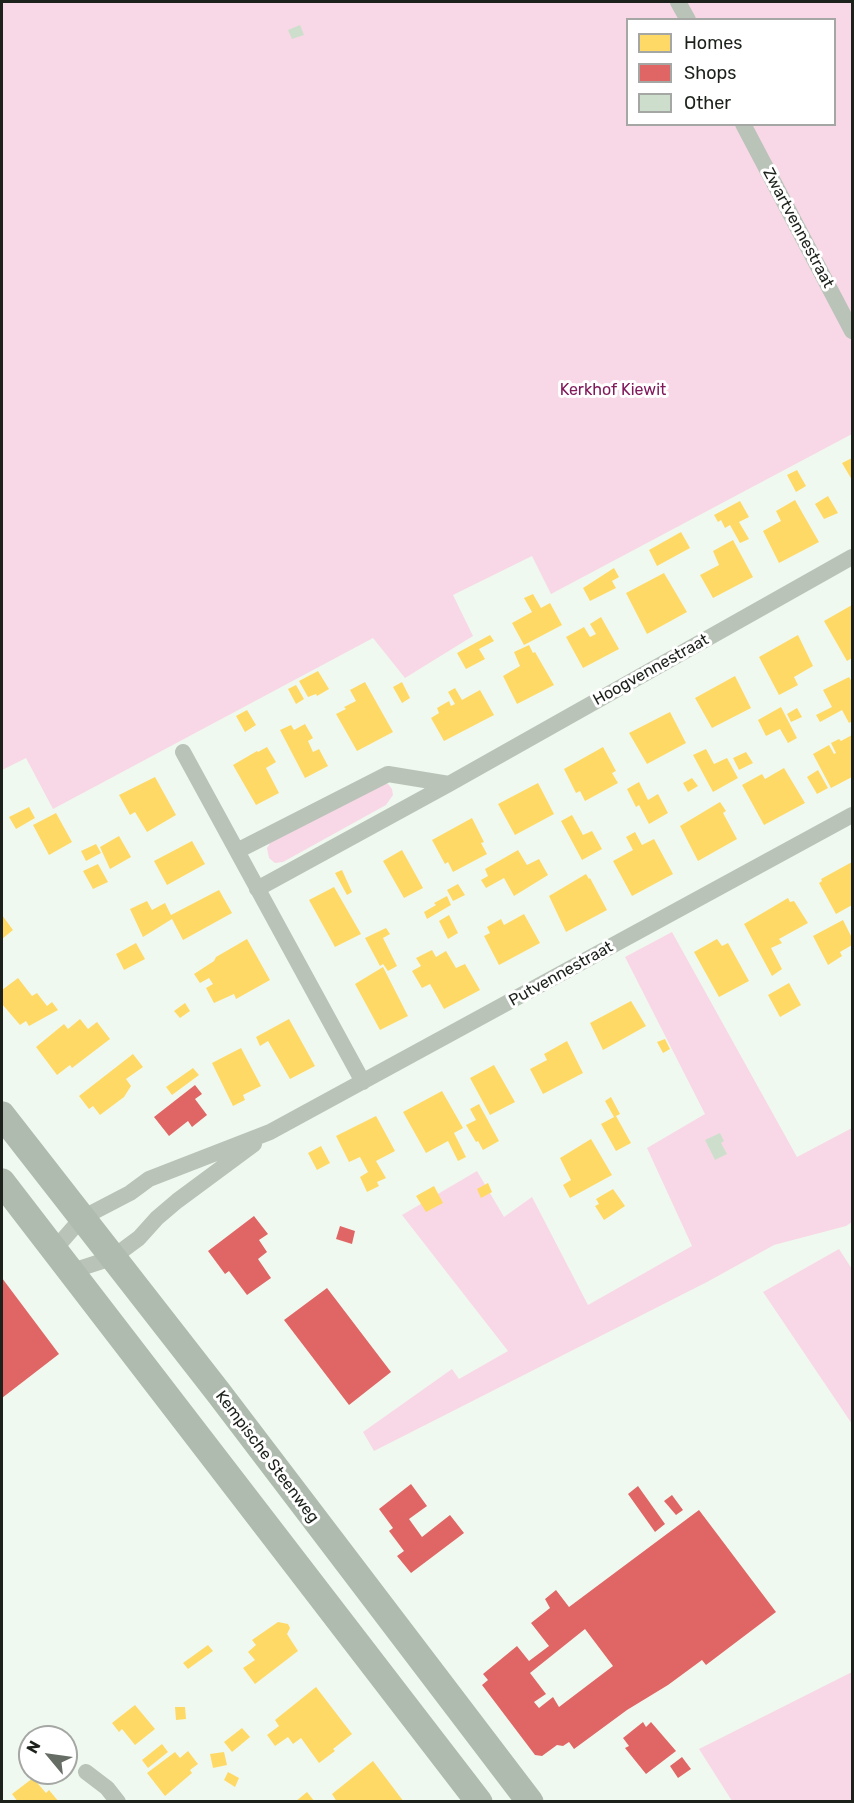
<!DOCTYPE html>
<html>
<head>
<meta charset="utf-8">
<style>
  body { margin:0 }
  #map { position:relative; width:854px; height:1803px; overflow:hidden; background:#f0f9ef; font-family:Rubik,sans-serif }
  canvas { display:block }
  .frame { position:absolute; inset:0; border:3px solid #1c221b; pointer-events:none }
  .legend { position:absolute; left:626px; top:18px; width:210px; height:108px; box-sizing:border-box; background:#fff; border:2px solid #a4a7a4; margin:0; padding:8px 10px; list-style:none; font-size:18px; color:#1c221b }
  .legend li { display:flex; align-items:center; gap:12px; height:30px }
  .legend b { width:30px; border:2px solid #a4a7a4 }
  .north { position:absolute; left:18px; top:1725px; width:60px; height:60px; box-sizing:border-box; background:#fff; border:2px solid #a4a7a4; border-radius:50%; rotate:299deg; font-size:16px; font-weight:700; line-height:24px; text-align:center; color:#1c221b }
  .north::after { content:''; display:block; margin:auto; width:21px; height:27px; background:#666d65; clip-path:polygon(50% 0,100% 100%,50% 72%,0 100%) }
</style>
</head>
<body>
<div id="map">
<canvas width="854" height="1803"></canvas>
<div class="frame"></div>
<ul class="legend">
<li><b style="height:16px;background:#ffd966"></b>Homes</li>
<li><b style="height:16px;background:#e06666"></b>Shops</li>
<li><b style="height:16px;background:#cddfcc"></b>Other</li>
</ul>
<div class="north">N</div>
</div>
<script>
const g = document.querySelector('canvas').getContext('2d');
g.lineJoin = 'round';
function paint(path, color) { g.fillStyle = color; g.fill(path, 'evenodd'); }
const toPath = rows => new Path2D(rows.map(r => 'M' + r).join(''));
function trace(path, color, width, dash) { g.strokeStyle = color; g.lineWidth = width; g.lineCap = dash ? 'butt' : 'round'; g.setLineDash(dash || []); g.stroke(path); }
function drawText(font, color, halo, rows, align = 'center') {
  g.font = font + ' Rubik,sans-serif'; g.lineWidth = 6; g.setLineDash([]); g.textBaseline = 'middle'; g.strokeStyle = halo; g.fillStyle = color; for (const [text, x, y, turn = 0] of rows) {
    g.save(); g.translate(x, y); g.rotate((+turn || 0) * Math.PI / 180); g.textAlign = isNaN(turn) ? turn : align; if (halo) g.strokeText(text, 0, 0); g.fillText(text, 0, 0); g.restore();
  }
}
const green = toPath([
  [2,2,852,2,852,434,551,594,532,556,453,595,473,636,405,678,373,638,53,809,26,758,2,770],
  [628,20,834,20,834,124,628,124],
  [381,784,388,784,392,789,393,795,386,805,283,862,275,863,269,858,267,848,270,843],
  [672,932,797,1157,852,1128,852,1222,846,1226,774,1245,707,1282,374,1451,363,1432,452,1369,459,1379,508,1351,402,1215,477,1171,504,1217,532,1197,588,1305,692,1246,647,1148,705,1114,625,957],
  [839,1249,852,1269,852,1424,763,1292],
  [852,1672,852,1801,732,1801,699,1749]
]);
const homes = toPath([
  [852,458,852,480,842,463],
  [797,470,806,486,796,492,787,475],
  [828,496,838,513,824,519,815,504],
  [795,500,819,542,779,563,763,531,781,521,776,511],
  [740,501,749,517,739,522,749,539,740,543,730,525,725,528,721,520,718,522,714,515],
  [681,532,690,548,657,566,649,550],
  [733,540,753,577,713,598,700,575,719,565,713,551],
  [614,568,619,577,612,581,616,588,590,601,583,588],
  [664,573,687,612,647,634,626,593],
  [533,594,541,608,550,603,562,625,524,645,512,623,532,612,524,598],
  [852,605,852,658,847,661,824,621],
  [601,617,619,649,583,668,566,637,584,627,590,637,596,634,590,624],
  [490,635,494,641,479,649,485,659,466,669,457,653],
  [798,635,813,666,794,677,798,685,779,695,759,657],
  [529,645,533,653,535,652,554,685,517,704,503,676,520,666,514,652],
  [318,671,329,689,317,696,316,694,308,697,299,681],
  [735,676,751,708,712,728,695,698],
  [849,677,852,682,852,721,849,723,842,710,820,722,816,715,832,707,823,690],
  [365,682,393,732,357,751,336,714,346,709,344,707,356,701,350,690],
  [402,682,410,698,402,703,393,687],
  [296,685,304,699,296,704,288,689],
  [455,688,462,700,480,690,494,715,444,741,431,718,439,713,437,708,449,701,451,706,455,704,448,692],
  [781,707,797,738,788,743,780,729,766,736,758,720],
  [797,708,802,717,791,722,787,714],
  [247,710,256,725,245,732,236,716],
  [670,712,686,743,647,764,629,733],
  [305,724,313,738,308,741,313,752,319,749,328,766,305,778,280,730,291,725,294,730],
  [852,735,852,777,831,788,813,754,829,745,834,754,836,753,831,743,839,739,841,741],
  [267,747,276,762,266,768,279,793,256,805,233,765,257,751,258,752],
  [603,747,616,771,612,773,618,783,585,801,580,791,576,793,564,769],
  [706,749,714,764,727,758,738,778,713,792,693,755],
  [746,752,753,763,739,770,733,758],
  [784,768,805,803,764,825,742,785,762,774,765,779],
  [818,770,828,788,817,794,807,777],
  [155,777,176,815,147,832,135,812,130,815,119,795],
  [692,778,698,786,688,792,683,783],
  [639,782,648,800,658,794,668,813,649,824,639,805,636,807,627,789],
  [538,783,554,814,515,835,498,804],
  [720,802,726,811,723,813,737,839,698,861,680,826],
  [29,807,35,818,16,829,9,817],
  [56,813,72,842,49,855,33,825],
  [572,815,583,835,592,831,602,849,582,860,561,821],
  [472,818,484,842,481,843,487,854,453,872,448,862,445,864,432,840],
  [635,832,642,845,654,839,673,874,632,896,613,861,633,850,626,837],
  [119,836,131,857,110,869,100,847],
  [192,841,205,864,167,885,154,861],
  [96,844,101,853,86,861,81,851],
  [402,850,423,888,404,898,383,861],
  [518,850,527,865,539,859,548,875,514,896,504,878,486,888,481,880,488,876,485,869],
  [852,862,852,905,836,914,819,883,822,881,821,879],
  [98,864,108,882,93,889,83,871],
  [342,870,352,892,347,895,335,873],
  [586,874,589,879,590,878,607,910,566,932,549,896],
  [458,884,465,895,453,901,447,890],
  [334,887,361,934,335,947,309,900],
  [219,890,232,913,183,940,172,919,143,937,130,909,147,901,152,910,165,903,171,915],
  [447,896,451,905,427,919,424,912,436,905,434,903],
  [788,898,790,902,794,901,808,923,779,939,782,943,771,948,782,969,772,976,744,924],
  [524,914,540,943,499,965,484,936,490,933,487,927,501,919,504,925],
  [2,915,13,930,2,939],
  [449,915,458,933,448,939,439,921],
  [843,920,852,938,852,945,840,952,842,956,828,965,813,936],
  [386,928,390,934,383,938,397,966,388,971,383,964,380,966,365,938],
  [247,939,270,980,236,999,234,994,214,1003,206,988,213,984,209,978,200,983,194,974,214,961,216,957],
  [717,939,722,946,728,943,749,981,719,997,694,952],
  [136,943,145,959,124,970,116,954],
  [432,950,436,957,446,951,456,968,465,964,480,990,444,1009,430,984,422,988,412,971,421,966,416,958],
  [383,967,408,1016,380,1030,355,984],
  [18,978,32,996,37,993,47,1006,52,1002,58,1010,29,1026,26,1021,20,1025,2,1004,2,990],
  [789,983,801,1005,780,1017,768,995],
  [631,1001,646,1026,603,1050,590,1023],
  [185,1003,190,1011,180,1018,174,1011],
  [80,1019,88,1029,97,1022,110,1039,72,1068,70,1065,57,1075,36,1047,64,1024,68,1029],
  [289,1019,315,1066,290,1079,268,1041,260,1046,256,1037],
  [665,1039,670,1049,663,1053,657,1042],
  [567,1041,583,1073,543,1094,530,1069,547,1060,544,1054],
  [241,1048,261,1086,243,1095,245,1100,233,1106,212,1063],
  [133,1054,143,1067,126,1079,131,1086,124,1097,100,1115,93,1106,89,1109,79,1096],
  [494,1065,515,1102,490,1115,470,1078],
  [193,1068,199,1075,172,1095,166,1087],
  [442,1091,463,1128,454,1133,466,1157,458,1161,448,1141,426,1153,403,1112],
  [611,1097,620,1114,614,1117,605,1101],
  [479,1104,499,1141,483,1150,478,1141,476,1142,466,1125,476,1120,470,1109],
  [376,1116,395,1151,376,1161,386,1178,377,1182,379,1186,367,1192,360,1177,368,1172,360,1157,349,1162,336,1136],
  [616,1116,631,1143,616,1151,601,1124],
  [591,1139,612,1175,570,1198,563,1185,571,1180,560,1158],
  [321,1146,330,1163,317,1170,308,1153],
  [488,1183,492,1192,481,1198,477,1189],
  [434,1186,443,1203,426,1212,416,1196],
  [613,1189,625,1206,604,1220,595,1206,599,1204,596,1199],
  [278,1622,288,1624,290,1628,287,1634,298,1651,255,1684,243,1668,255,1660,248,1652,256,1645,252,1640],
  [208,1645,213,1651,188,1669,183,1663],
  [316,1687,352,1734,333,1749,335,1751,319,1763,301,1738,293,1744,288,1737,275,1746,267,1735,279,1726,275,1720],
  [135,1705,155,1729,135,1745,122,1729,119,1732,112,1723],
  [175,1707,185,1707,186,1719,176,1720],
  [242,1728,250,1737,232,1752,224,1742],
  [162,1744,168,1752,148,1768,142,1760],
  [188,1751,198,1764,190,1770,192,1773,165,1796,147,1773,175,1752,180,1758],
  [224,1752,227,1765,213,1768,210,1754],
  [373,1761,404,1802,337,1802,332,1794],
  [228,1772,239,1778,235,1787,224,1780],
  [33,1778,46,1793,49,1790,59,1802,18,1802,12,1794],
  [307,1792,315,1802,295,1802]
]);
const shops = toPath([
  [195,1085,202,1094,195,1099,207,1115,192,1127,188,1121,169,1136,154,1117],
  [254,1216,268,1234,259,1240,267,1252,258,1259,271,1278,247,1295,229,1271,225,1274,208,1251],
  [340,1226,355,1231,352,1244,336,1239],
  [2,1278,59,1354,2,1398],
  [327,1288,391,1372,349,1405,284,1320],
  [411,1484,427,1506,409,1519,422,1537,450,1515,464,1533,411,1573,397,1556,404,1551,389,1531,393,1528,379,1509],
  [638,1486,665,1524,655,1532,628,1494],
  [672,1495,683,1510,676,1515,664,1501],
  [699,1510,776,1612,706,1665,702,1660,668,1685,627,1710,574,1749,569,1742,563,1746,557,1745,542,1756,535,1755,482,1685,488,1680,483,1674,517,1646,529,1661,549,1646,531,1623,550,1608,545,1599,556,1590,569,1607],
  [585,1629,613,1666,559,1707,553,1697,539,1708,534,1702,546,1694,530,1673],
  [643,1722,646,1727,651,1722,676,1751,646,1774,625,1748,629,1746,623,1738],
  [682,1757,691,1769,678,1778,670,1766]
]);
const building = toPath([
  [300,25,304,35,292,39,288,30],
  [720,1133,724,1141,721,1143,727,1154,715,1160,705,1140]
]);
const minor = toPath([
  [678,2,688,20],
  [743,124,852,331],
  [183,752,363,1082],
  [237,851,388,774,449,784],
  [257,889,449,784,852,557],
  [54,1250,82,1218,130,1193,149,1179,270,1132,852,815],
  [69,1272,112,1258,139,1238,157,1218,177,1201,254,1144],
  [86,1772,107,1788,118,1802]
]);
const primary = toPath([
  [2,1115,218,1392,530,1802],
  [2,1182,479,1802]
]);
const streetNames = [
  ["Zwartvennestraat",798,228,62],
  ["Hoogvennestraat",651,670,-29],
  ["Putvennestraat",561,974,-29],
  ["Kempische Steenweg",267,1457,53]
];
const parkNames = [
  ["Kerkhof Kiewit",613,390]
];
paint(green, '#f8d8e6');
paint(homes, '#ffd966');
paint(shops, '#e06666');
paint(building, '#cddfcc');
trace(minor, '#b9c3b8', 16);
trace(primary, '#afbbae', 27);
drawText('16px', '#1c221b', '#fff', streetNames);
drawText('16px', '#801a5b', '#fff', parkNames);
</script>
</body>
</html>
